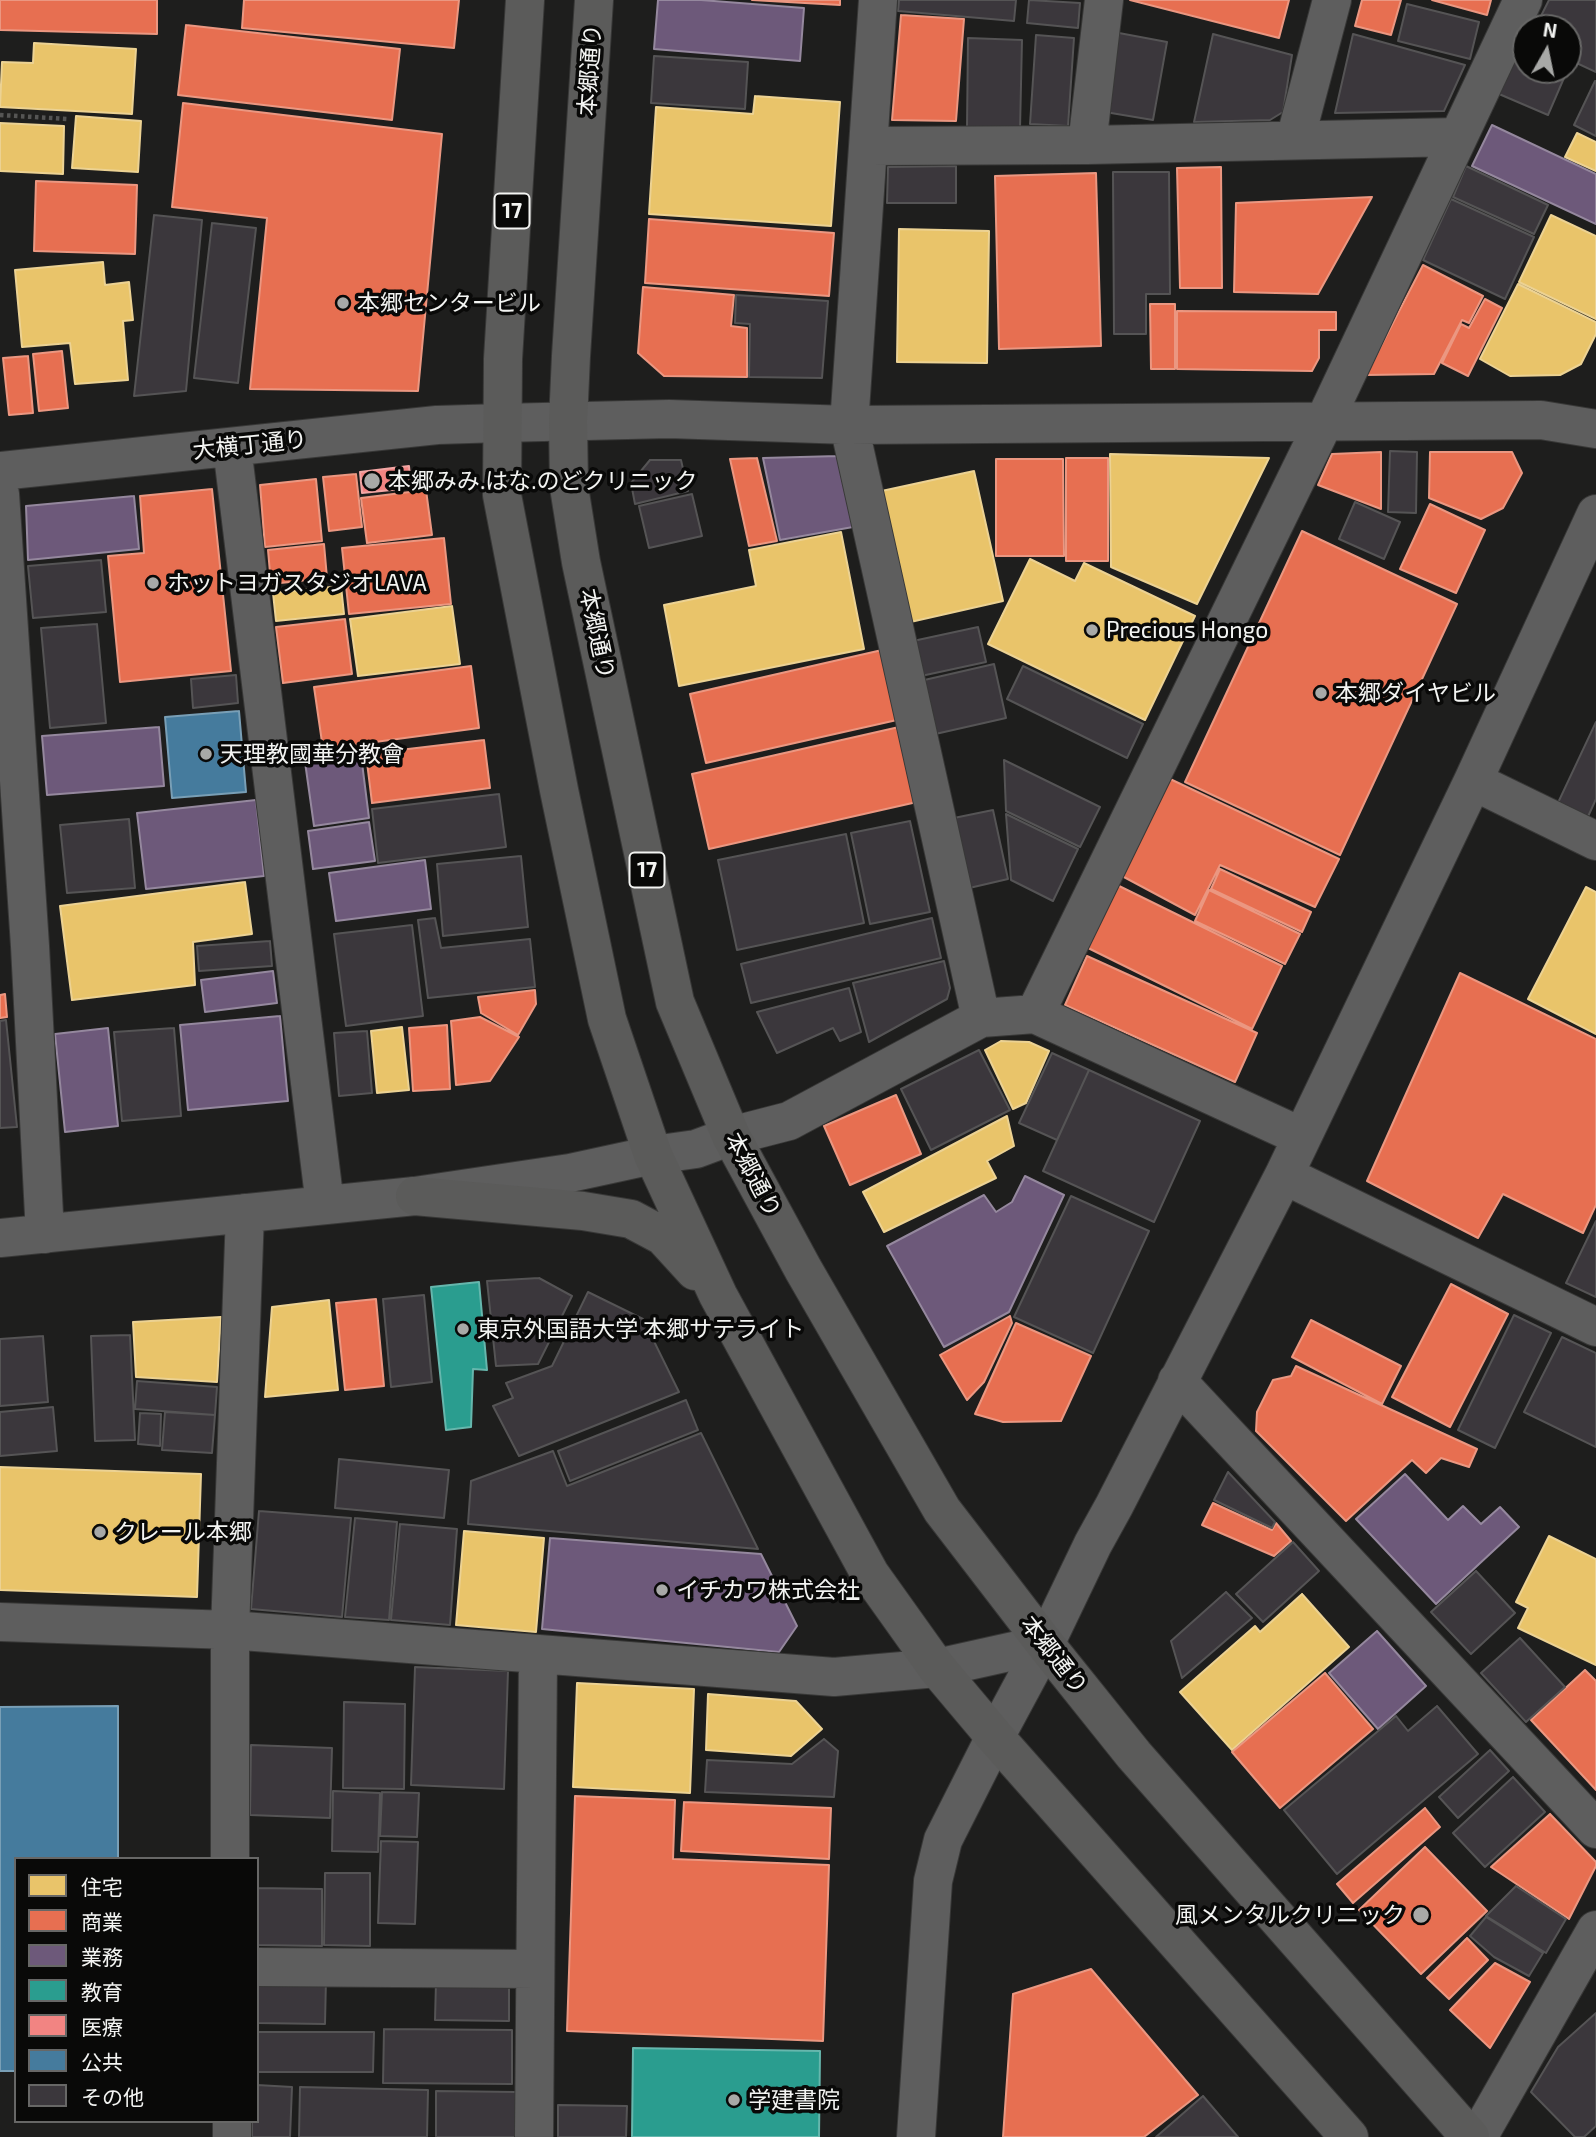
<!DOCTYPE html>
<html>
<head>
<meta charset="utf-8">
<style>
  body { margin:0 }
  #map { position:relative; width:1596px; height:2137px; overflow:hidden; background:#1e1e1d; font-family:"Exo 2","Noto Sans JP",sans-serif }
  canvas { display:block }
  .legend { position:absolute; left:14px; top:1857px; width:245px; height:266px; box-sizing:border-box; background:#090908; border:2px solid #676766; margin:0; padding:9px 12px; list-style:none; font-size:21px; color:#f3f4f2 }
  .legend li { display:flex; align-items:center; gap:14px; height:35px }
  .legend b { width:35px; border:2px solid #676766 }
  .north { position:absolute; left:1512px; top:14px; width:70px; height:70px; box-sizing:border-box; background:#090908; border:2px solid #676766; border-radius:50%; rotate:9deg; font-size:19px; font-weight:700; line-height:28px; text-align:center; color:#f3f4f2 }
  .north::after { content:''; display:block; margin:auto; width:24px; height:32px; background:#a8a9a7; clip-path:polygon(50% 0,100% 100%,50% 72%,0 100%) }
</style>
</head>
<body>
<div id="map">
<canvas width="1596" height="2137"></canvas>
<ul class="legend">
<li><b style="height:19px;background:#e9c46a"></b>住宅</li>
<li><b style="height:19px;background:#e76f51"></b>商業</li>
<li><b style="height:19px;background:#6d597a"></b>業務</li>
<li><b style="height:19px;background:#2a9d8f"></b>教育</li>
<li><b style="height:19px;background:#f28482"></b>医療</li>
<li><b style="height:19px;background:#457b9d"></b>公共</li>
<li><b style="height:19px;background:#3b373c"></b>その他</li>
</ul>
<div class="north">N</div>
</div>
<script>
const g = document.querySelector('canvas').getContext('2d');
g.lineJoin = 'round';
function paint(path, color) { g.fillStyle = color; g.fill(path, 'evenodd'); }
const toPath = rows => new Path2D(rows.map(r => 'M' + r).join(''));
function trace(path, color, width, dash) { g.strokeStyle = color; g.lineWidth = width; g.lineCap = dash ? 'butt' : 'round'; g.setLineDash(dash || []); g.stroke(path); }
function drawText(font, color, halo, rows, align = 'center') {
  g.font = font + ' "Exo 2","Noto Sans JP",sans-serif'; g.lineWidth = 7; g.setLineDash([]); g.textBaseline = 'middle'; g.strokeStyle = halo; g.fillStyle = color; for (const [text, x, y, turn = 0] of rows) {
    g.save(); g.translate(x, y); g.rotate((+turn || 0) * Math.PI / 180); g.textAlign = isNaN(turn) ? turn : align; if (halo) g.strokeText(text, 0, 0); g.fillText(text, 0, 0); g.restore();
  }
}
const homes = toPath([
  [34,43,136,49,132,114,0,107,2,62,33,63,34,43],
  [755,96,840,102,831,226,649,214,656,107,753,114,755,96],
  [76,116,141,121,138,172,72,168,76,116],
  [0,123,64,126,63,174,0,171,0,123],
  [1577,133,1596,142,1596,171,1565,157,1577,133],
  [1551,215,1596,236,1596,319,1519,282,1551,215],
  [899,229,989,231,987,363,897,362,899,229],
  [103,262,105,285,129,282,133,320,123,321,128,380,75,384,70,343,22,347,15,270,103,262],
  [1518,284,1596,322,1596,334,1581,364,1560,375,1510,376,1480,359,1518,284],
  [1110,454,1269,458,1197,604,1111,567,1110,454],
  [974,471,1003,601,906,623,877,492,974,471],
  [841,532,864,649,679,686,664,605,756,586,749,550,841,532],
  [1030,559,1075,581,1084,563,1195,616,1145,720,988,644,1030,559],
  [341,586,344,614,276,621,273,593,341,586],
  [452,606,460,664,358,676,350,619,452,606],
  [245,882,252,934,193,942,195,985,72,1000,60,906,245,882],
  [1586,887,1596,892,1596,1034,1528,999,1586,887],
  [402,1027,409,1090,377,1093,371,1031,402,1027],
  [1001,1041,1029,1042,1049,1051,1026,1103,1013,1109,985,1050,1001,1041],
  [1007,1116,1014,1146,987,1161,996,1178,884,1232,863,1192,1007,1116],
  [329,1300,338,1390,265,1397,272,1307,329,1300],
  [221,1317,217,1382,136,1377,133,1322,221,1317],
  [0,1467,201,1474,197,1597,0,1590,0,1467],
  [464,1531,544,1538,536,1632,456,1625,464,1531],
  [1549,1536,1596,1559,1596,1665,1518,1628,1528,1608,1516,1602,1549,1536],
  [1302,1594,1349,1647,1232,1750,1180,1692,1255,1626,1260,1632,1302,1594],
  [577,1683,694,1689,690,1793,573,1787,577,1683],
  [708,1694,796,1701,822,1729,791,1756,706,1750,708,1694]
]);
const shops = toPath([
  [0,0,157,0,157,34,0,30,0,0],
  [244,0,459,0,454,48,242,28,244,0],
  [752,0,840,0,840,5,752,0],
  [1130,0,1289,0,1279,38,1130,0],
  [1362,0,1401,0,1391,35,1355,26,1362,0],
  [1432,0,1491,0,1487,15,1432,0],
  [901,15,964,19,956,121,892,120,901,15],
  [186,25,400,49,392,120,178,95,186,25],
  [183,103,442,134,418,391,250,389,267,218,172,207,183,103],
  [1221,167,1222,288,1180,288,1177,168,1221,167],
  [1096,173,1101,346,999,349,995,176,1096,173],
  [36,181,137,185,135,254,34,251,36,181],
  [1372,197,1318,294,1234,292,1236,203,1372,197],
  [649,219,834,233,829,296,645,283,649,219],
  [1423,265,1483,296,1469,323,1462,320,1434,374,1366,375,1423,265],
  [643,287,734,295,731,326,747,328,747,377,664,376,638,353,643,287],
  [1485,299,1502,308,1468,376,1442,363,1461,324,1469,328,1485,299],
  [1150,304,1175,304,1175,369,1151,369,1150,304],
  [1177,311,1336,312,1336,330,1319,330,1319,358,1312,371,1177,369,1177,311],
  [62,351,68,408,39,411,33,354,62,351],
  [28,356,33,413,9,415,3,358,28,356],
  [1381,452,1381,509,1318,485,1332,454,1381,452],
  [1430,452,1512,452,1522,473,1503,508,1481,519,1429,498,1430,452],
  [757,458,777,541,749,546,730,459,757,458],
  [1066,458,1108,458,1108,561,1066,561,1066,458],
  [996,459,1063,459,1064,556,996,556,996,459],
  [356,474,362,527,329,531,323,477,356,474],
  [316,479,322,541,265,547,260,485,316,479],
  [212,489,231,671,120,682,108,556,144,553,140,496,212,489],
  [426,490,432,535,367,543,361,498,426,490],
  [1430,504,1485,530,1456,593,1400,569,1430,504],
  [1302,531,1457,604,1340,855,1185,782,1302,531],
  [444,538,451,604,349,614,342,548,444,538],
  [324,544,327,578,271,584,268,550,324,544],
  [345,619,352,674,283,683,276,627,345,619],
  [882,650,897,720,706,763,690,694,882,650],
  [471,666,479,728,323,749,314,687,471,666],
  [899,727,917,802,709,849,692,774,899,727],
  [484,740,490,788,372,803,366,754,484,740],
  [1168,778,1339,859,1315,907,1220,865,1195,915,1122,876,1168,778],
  [1220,869,1311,912,1302,932,1211,889,1220,869],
  [1113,883,1282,966,1252,1029,1082,945,1113,883],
  [1209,890,1300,934,1285,964,1195,921,1209,890],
  [1087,956,1257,1033,1235,1082,1065,1005,1087,956],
  [1460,973,1596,1039,1596,1205,1583,1233,1503,1194,1478,1238,1367,1181,1460,973],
  [535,990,536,1004,518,1035,481,1013,478,997,535,990],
  [5,994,7,1017,0,1018,0,995,5,994],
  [480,1017,519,1037,490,1081,456,1085,451,1021,480,1017],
  [447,1025,450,1089,413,1091,409,1028,447,1025],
  [896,1095,921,1154,850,1185,824,1126,896,1095],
  [1451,1284,1508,1314,1450,1427,1392,1397,1451,1284],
  [376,1299,384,1386,345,1390,336,1303,376,1299],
  [1010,1316,1012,1323,984,1382,967,1400,940,1355,1010,1316],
  [1311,1320,1401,1366,1382,1404,1292,1357,1311,1320],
  [1016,1323,1091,1356,1061,1421,1003,1422,975,1414,1016,1323],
  [1296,1366,1477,1449,1469,1467,1441,1458,1426,1473,1412,1460,1346,1521,1256,1431,1257,1412,1273,1380,1291,1376,1296,1366],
  [1213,1503,1272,1530,1276,1523,1291,1541,1274,1556,1202,1525,1213,1503],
  [1585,1670,1596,1681,1596,1790,1531,1720,1585,1670],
  [1325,1673,1373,1729,1280,1808,1232,1752,1325,1673],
  [575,1796,675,1800,673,1859,829,1865,823,2041,567,2031,575,1796],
  [684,1802,831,1808,829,1859,681,1851,684,1802],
  [1425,1808,1440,1827,1353,1903,1337,1884,1425,1808],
  [1550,1814,1596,1862,1596,1866,1569,1919,1491,1867,1550,1814],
  [1425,1847,1487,1911,1421,1974,1359,1910,1425,1847],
  [1467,1938,1488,1960,1449,1999,1427,1978,1467,1938],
  [1495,1963,1530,1982,1490,2048,1450,2010,1495,1963],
  [1091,1969,1198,2095,1144,2137,1003,2137,1013,1994,1091,1969]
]);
const offices = toPath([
  [658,0,701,0,804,8,800,61,654,49,658,0],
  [1492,125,1596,174,1596,224,1472,166,1492,125],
  [838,456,853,527,780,540,763,458,838,456],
  [134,496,139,549,28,560,26,506,134,496],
  [159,727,164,786,47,795,42,736,159,727],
  [361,755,369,818,314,826,305,762,361,755],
  [256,800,264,876,146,889,137,813,256,800],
  [369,822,375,861,313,869,308,831,369,822],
  [425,860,431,909,336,921,329,873,425,860],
  [273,971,277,1003,205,1012,201,980,273,971],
  [280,1016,288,1101,188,1110,180,1025,280,1016],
  [108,1028,118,1126,65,1132,55,1034,108,1028],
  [1025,1176,1064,1195,1009,1312,944,1347,887,1246,984,1195,996,1212,1012,1202,1025,1176],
  [1405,1474,1448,1520,1463,1506,1481,1524,1500,1507,1519,1527,1436,1604,1356,1519,1405,1474],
  [550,1538,761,1554,797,1626,779,1652,542,1629,550,1538],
  [1377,1631,1426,1686,1378,1729,1329,1673,1377,1631]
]);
const schools = toPath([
  [479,1282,487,1370,473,1369,471,1427,446,1430,431,1287,479,1282],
  [633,2048,820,2051,819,2137,632,2137,633,2048]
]);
const health = toPath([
  [409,466,411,488,362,493,360,472,409,466]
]);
const public = toPath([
  [239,711,246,792,172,798,165,717,239,711],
  [118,1706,118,1859,16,1859,16,2071,0,2071,0,1707,118,1706]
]);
const building = toPath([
  [899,0,1016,0,1014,21,898,11,899,0],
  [1029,0,1080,3,1078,28,1027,23,1029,0],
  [1549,0,1596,0,1596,72,1568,59,1568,28,1535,28,1549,0],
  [1407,4,1479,22,1470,59,1398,41,1407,4],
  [1119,33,1167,42,1153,120,1105,112,1119,33],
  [1213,34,1292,55,1283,112,1270,120,1194,122,1213,34],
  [1353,34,1465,65,1444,111,1335,113,1353,34],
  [1036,35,1074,38,1068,126,1030,124,1036,35],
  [968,38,1022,40,1020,129,967,128,968,38],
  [1519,50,1526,53,1526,70,1567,71,1548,115,1499,94,1519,50],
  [654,56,748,62,745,109,651,103,654,56],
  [1595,81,1596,81,1596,136,1574,125,1595,81],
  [956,166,956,203,887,203,888,167,956,166],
  [1466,166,1548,205,1534,234,1453,197,1466,166],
  [1113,172,1169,172,1170,294,1146,294,1146,334,1114,334,1113,172],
  [1451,199,1534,237,1505,299,1423,260,1451,199],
  [154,215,202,220,186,391,134,396,154,215],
  [212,223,256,228,238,383,194,378,212,223],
  [736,295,828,301,822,378,749,377,750,324,735,323,736,295],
  [1390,451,1417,452,1416,513,1388,512,1390,451],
  [650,460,681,460,688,491,635,504,631,483,650,460],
  [692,494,702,536,649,548,639,506,692,494],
  [1355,502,1400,522,1384,559,1339,539,1355,502],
  [101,560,106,612,33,618,28,566,101,560],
  [97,624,106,723,50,728,41,628,97,624],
  [978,627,986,662,921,676,913,641,978,627],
  [994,664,1006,718,931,735,920,681,994,664],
  [1023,666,1143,724,1127,758,1007,699,1023,666],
  [236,675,238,703,193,708,191,679,236,675],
  [1596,722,1596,799,1586,821,1556,807,1596,722],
  [1004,760,1100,807,1080,847,1006,811,1004,760],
  [499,794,506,847,378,863,372,809,499,794],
  [993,810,1008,879,965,889,949,819,993,810],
  [1006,814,1078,849,1053,901,1011,880,1006,814],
  [129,819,135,888,67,893,60,825,129,819],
  [910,821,930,912,870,924,851,833,910,821],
  [846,834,864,923,737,950,718,860,846,834],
  [521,856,528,927,443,936,437,864,521,856],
  [435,918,441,948,530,939,535,987,428,998,418,920,435,918],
  [932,918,941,958,751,1003,741,964,932,918],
  [412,925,423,1016,346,1026,334,934,412,925],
  [270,941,272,966,199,971,197,946,270,941],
  [944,961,950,988,947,999,869,1042,853,983,944,961],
  [849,988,861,1032,840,1041,833,1028,777,1053,757,1012,849,988],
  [6,1020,17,1127,0,1128,0,1021,6,1020],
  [174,1028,181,1116,122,1121,114,1032,174,1028],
  [367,1031,372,1093,339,1096,334,1033,367,1031],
  [979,1050,1010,1110,931,1150,901,1089,979,1050],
  [1052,1053,1089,1070,1057,1140,1019,1123,1052,1053],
  [1089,1070,1200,1121,1154,1222,1043,1171,1089,1070],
  [1071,1196,1149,1231,1093,1353,1014,1317,1071,1196],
  [1596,1221,1596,1297,1566,1283,1596,1221],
  [539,1278,572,1296,538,1364,496,1366,487,1281,539,1278],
  [588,1292,643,1319,679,1392,519,1456,493,1406,513,1398,506,1383,552,1366,588,1292],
  [424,1295,432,1382,391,1387,383,1299,424,1295],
  [1514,1315,1551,1333,1495,1448,1458,1430,1514,1315],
  [130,1335,135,1440,95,1441,91,1336,130,1335],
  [43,1336,48,1402,0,1406,0,1339,43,1336],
  [1562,1337,1596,1353,1596,1447,1524,1412,1562,1337],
  [137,1381,217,1387,215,1415,135,1409,137,1381],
  [686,1400,698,1430,570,1481,558,1451,686,1400],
  [53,1407,57,1451,0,1456,0,1412,53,1407],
  [165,1412,215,1415,212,1453,162,1450,165,1412],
  [140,1413,161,1414,160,1446,138,1444,140,1413],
  [701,1433,758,1549,468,1524,471,1481,553,1451,567,1486,701,1433],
  [339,1459,449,1470,444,1518,335,1508,339,1459],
  [1228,1472,1275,1522,1272,1528,1214,1500,1228,1472],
  [259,1511,351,1518,342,1617,251,1609,259,1511],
  [355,1518,397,1522,389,1620,345,1617,355,1518],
  [400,1524,457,1529,450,1625,391,1620,400,1524],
  [1293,1542,1319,1571,1263,1622,1236,1594,1293,1542],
  [1476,1571,1515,1613,1471,1654,1431,1612,1476,1571],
  [1226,1592,1252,1618,1182,1678,1171,1641,1226,1592],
  [1520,1638,1565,1687,1526,1722,1481,1673,1520,1638],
  [415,1667,508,1671,504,1789,411,1785,415,1667],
  [344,1702,405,1704,404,1789,343,1788,344,1702],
  [1437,1706,1478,1754,1337,1874,1284,1810,1396,1716,1408,1731,1437,1706],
  [824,1739,838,1751,834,1797,705,1792,707,1760,792,1764,824,1739],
  [251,1745,332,1748,330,1818,250,1815,251,1745],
  [1490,1750,1509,1771,1458,1818,1439,1797,1490,1750],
  [1513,1777,1545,1812,1485,1867,1453,1833,1513,1777],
  [333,1791,380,1793,378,1852,332,1851,333,1791],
  [382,1792,419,1793,417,1837,380,1836,382,1792],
  [381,1841,418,1842,415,1924,378,1923,381,1841],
  [325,1873,370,1873,370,1946,324,1945,325,1873],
  [1516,1886,1566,1919,1546,1953,1486,1916,1516,1886],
  [257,1888,322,1889,322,1946,258,1945,257,1888],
  [1486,1917,1543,1953,1529,1976,1494,1957,1470,1936,1486,1917],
  [257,1977,326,1978,325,2024,257,2023,257,1977],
  [436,1982,509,1982,509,2021,435,2020,436,1982],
  [1596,2013,1596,2126,1584,2137,1575,2137,1531,2092,1558,2047,1596,2013],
  [384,2029,512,2030,512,2084,383,2083,384,2029],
  [257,2032,374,2032,373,2072,257,2072,257,2032],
  [257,2085,292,2087,290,2137,252,2137,252,2121,257,2121,257,2085],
  [300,2087,428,2090,427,2137,299,2137,300,2087],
  [436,2091,516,2092,516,2137,436,2137,436,2091],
  [1203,2096,1238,2137,1156,2137,1203,2096],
  [558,2105,627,2106,626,2137,558,2137,558,2105]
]);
const path = toPath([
  [0,115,68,119]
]);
const minor = toPath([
  [878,0,849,425,981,1018],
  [1295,140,1332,0],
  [1087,145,1104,0],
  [868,146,1087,145,1457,137],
  [232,447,325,1205],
  [0,471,437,425,501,423,669,419,849,425,1541,420,1596,429],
  [0,494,30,946,45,1234],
  [1473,781,1596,841],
  [1035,1014,1324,422,1523,0],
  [1284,1175,1596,1327],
  [0,1238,415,1196,570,1173,653,1155,696,1149,731,1136,789,1121,981,1018,1035,1014,1302,1137],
  [1177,1381,1596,1829],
  [0,1622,230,1630,834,1677,937,1668,1045,1644],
  [230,1859,230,1630,245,1213],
  [257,1967,535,1969],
  [232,2121,232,2137],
  [534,2137,538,1655],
  [916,2137,933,1881,943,1840,995,1737,1045,1644,1093,1544,1114,1506,1284,1175,1473,781,1596,514],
  [1478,2137,1596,1930]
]);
const highway = toPath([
  [525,0,503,359,502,495,559,790,607,1019,653,1155,718,1295,870,1574,937,1668,995,1737,1349,2137],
  [594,0,571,356,568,422,569,487,581,562,675,1002,731,1136,803,1269,942,1510,1045,1644,1134,1755,1470,2137],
  [415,1196,583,1211,631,1219,663,1236,695,1271]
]);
const markers = [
  [343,303,7,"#a8a9a7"],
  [372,481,9,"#a8a9a7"],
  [153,583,7,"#a8a9a7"],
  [1092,630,7,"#a8a9a7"],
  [1321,693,7,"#a8a9a7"],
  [206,754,7,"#a8a9a7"],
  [463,1329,7,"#a8a9a7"],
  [100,1532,7,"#a8a9a7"],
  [662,1590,7,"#a8a9a7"],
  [1421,1915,9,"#a8a9a7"],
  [734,2100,7,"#a8a9a7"]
];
const shields = [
  [512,211,35],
  [647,870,35]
];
const shieldNames = [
  ["17",512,211],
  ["17",647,870]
];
const streetNames = [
  ["本郷通り",590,70,-86],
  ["大横丁通り",250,445,-6],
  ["本郷通り",597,634,78],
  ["本郷通り",753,1175,62],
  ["本郷通り",1054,1655,52]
];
const poiNames = [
  ["本郷センタービル",357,303],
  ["本郷みみ.はな.のどクリニック",388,481],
  ["ホットヨガスタジオLAVA",167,583],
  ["Precious Hongo",1106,630],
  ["本郷ダイヤビル",1335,693],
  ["天理教國華分教會",220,754],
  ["東京外国語大学 本郷サテライト",477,1329],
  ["クレール本郷",114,1532],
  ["イチカワ株式会社",676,1590],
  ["風メンタルクリニック",1405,1915,"right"],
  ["学建書院",748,2100]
];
paint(homes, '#e9c46a');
trace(homes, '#ecd293', 2);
paint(shops, '#e76f51');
trace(shops, '#eb9781', 2);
paint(offices, '#6d597a');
trace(offices, '#95889e', 2);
paint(schools, '#2a9d8f');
trace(schools, '#66b7ad', 2);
paint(health, '#f28482');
trace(health, '#f2a6a4', 2);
paint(public, '#457b9d');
trace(public, '#799fb6', 2);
paint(building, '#3b373c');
trace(building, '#555455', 2);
trace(minor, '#383837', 40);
trace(highway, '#383837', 40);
trace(path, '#555554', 4.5, [3.5, 3.5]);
trace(minor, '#5e5e5e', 38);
trace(highway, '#5b5b5a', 38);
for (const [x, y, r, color] of markers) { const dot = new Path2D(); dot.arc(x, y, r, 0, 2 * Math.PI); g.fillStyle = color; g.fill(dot); trace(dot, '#090908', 2.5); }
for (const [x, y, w] of shields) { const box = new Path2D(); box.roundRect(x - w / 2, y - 17.5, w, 35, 5); g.fillStyle = '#090908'; g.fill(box); trace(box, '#f3f4f2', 2); }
drawText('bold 21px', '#f3f4f2', null, shieldNames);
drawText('23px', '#f3f4f2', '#090908', streetNames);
drawText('23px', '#f3f4f2', '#090908', poiNames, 'left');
</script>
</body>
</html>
